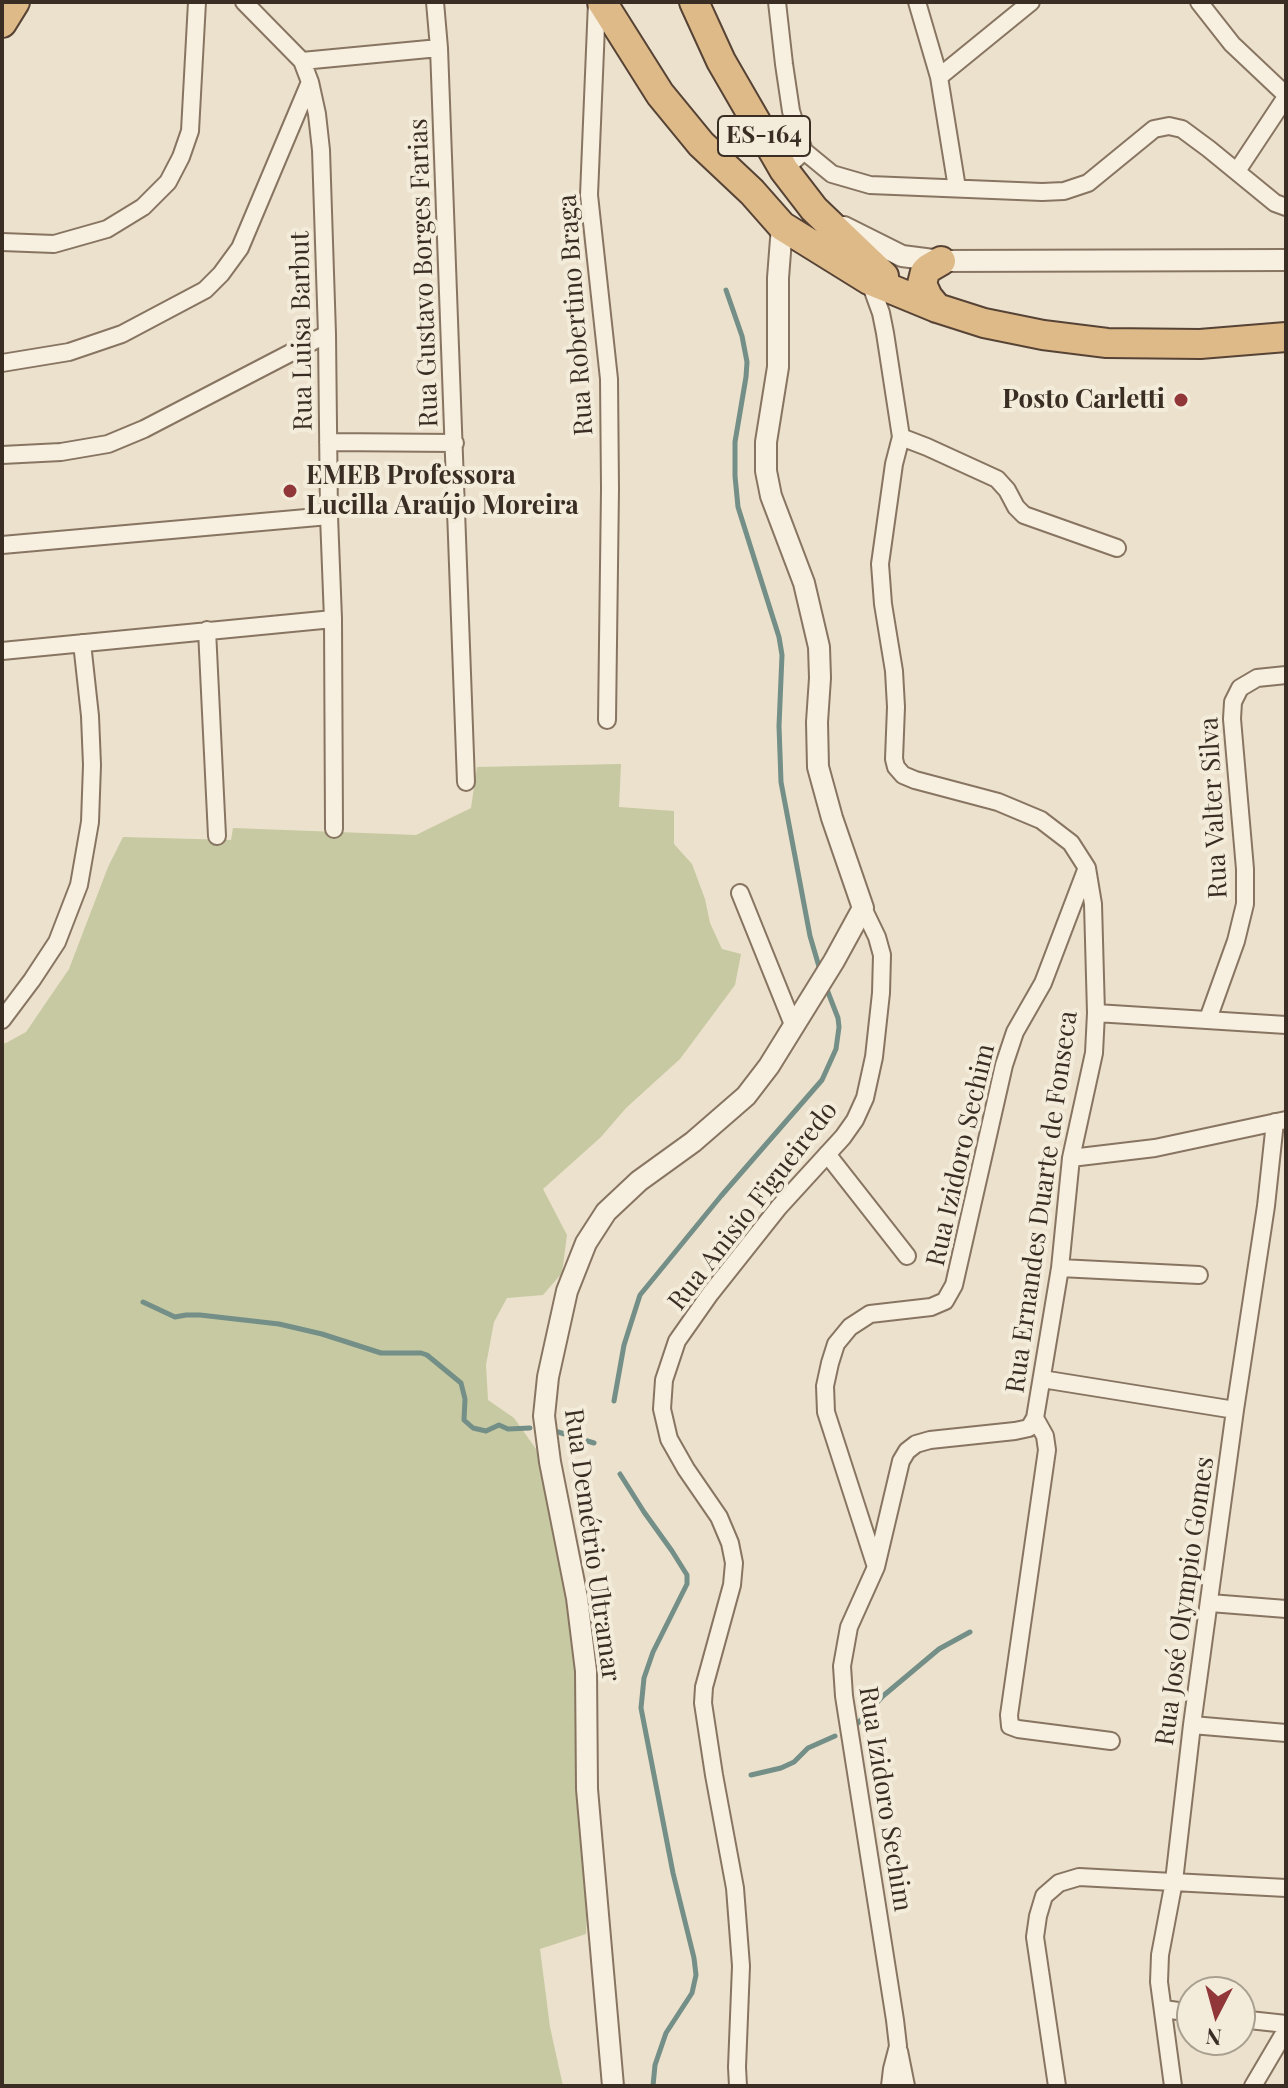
<!DOCTYPE html>
<html>
<head>
<meta charset="utf-8">
<style>
  body { margin:0 }
  #map { position:relative; width:1288px; height:2088px; overflow:hidden; background:#ece1cc; font-family:"Playfair Display",serif }
  canvas { display:block }
  .frame { position:absolute; inset:0; border:4px solid #3a2d23; pointer-events:none }
  .north { position:absolute; left:1176px; top:1976px; width:80px; height:80px; box-sizing:border-box; background:#f4ecdb; border:2px solid #aaa091; border-radius:50%; rotate:186deg; font-size:22px; font-weight:700; line-height:32px; text-align:center; color:#3a2d23 }
  .north::after { content:''; display:block; margin:auto; width:28px; height:36px; background:#91373a; clip-path:polygon(50% 0,100% 100%,50% 72%,0 100%) }
</style>
</head>
<body>
<div id="map">
<canvas width="1288" height="2088"></canvas>
<div class="frame"></div>
<div class="north">N</div>
</div>
<script>
const g = document.querySelector('canvas').getContext('2d');
g.lineJoin = 'round';
function paint(path, color) { g.fillStyle = color; g.fill(path, 'evenodd'); }
const toPath = rows => new Path2D(rows.map(r => 'M' + r).join(''));
function trace(path, color, width, dash) { g.strokeStyle = color; g.lineWidth = width; g.lineCap = dash ? 'butt' : 'round'; g.setLineDash(dash || []); g.stroke(path); }
function drawText(font, color, halo, rows, align = 'center') {
  g.font = font + ' "Playfair Display",serif'; g.lineWidth = 8; g.setLineDash([]); g.textBaseline = 'middle'; g.strokeStyle = halo; g.fillStyle = color; for (const [text, x, y, turn = 0] of rows) {
    g.save(); g.translate(x, y); g.rotate((+turn || 0) * Math.PI / 180); g.textAlign = isNaN(turn) ? turn : align; if (halo) g.strokeText(text, 0, 0); g.fillText(text, 0, 0); g.restore();
  }
}
const green = toPath([
  [621,764,619,807,674,811,674,844,692,864,705,899,710,923,722,949,741,954,735,985,680,1059,626,1108,601,1137,543,1189,567,1235,562,1273,543,1295,507,1298,494,1322,486,1365,488,1400,514,1418,536,1449,555,1490,578,1661,579,1790,587,1912,586,1934,540,1949,550,2027,563,2086,2,2086,2,1043,6,1043,26,1032,69,969,108,867,123,837,231,840,233,828,416,835,471,808,477,767]
]);
const stream = toPath([
  [726,290,742,336,747,362,746,377,735,442,735,476,738,507,779,637,782,655,779,726,781,782,810,936,820,970],
  [143,1302,175,1317,186,1315,200,1315,279,1324,322,1334,381,1353,421,1353,427,1355,461,1383,465,1399,464,1420,473,1428,486,1431,499,1425,508,1429,530,1428],
  [614,1401,624,1345,640,1295,721,1196,822,1080,836,1049,839,1027,838,1018,826,987],
  [558,1432,594,1443],
  [620,1474,644,1512,672,1551,687,1575,687,1584,653,1652,644,1678,641,1708,673,1873,694,1958,696,1975,692,1993,666,2033,655,2065,653,2086],
  [858,1723,883,1696,939,1649,970,1632],
  [751,1775,781,1768,794,1762,808,1748,835,1736]
]);
const minor = toPath([
  [244,2,302,61,310,82,317,114,321,150,327,334,329,516,333,619,334,829],
  [435,2,439,48,466,782],
  [597,2,589,195,609,379,610,489,607,720],
  [777,2,784,64,791,111,804,151],
  [917,2,939,77,957,188],
  [1199,2,1232,44,1286,95],
  [302,61,439,48],
  [939,77,1031,2],
  [784,170,804,151,832,174,870,185,1042,192,1064,191,1088,183,1154,129,1169,126,1182,129,1209,149,1275,203,1286,207],
  [1237,171,1286,97],
  [2,242,54,244,107,229,143,207,168,182,181,157,190,131,197,2],
  [869,280,881,313,885,333,901,437,894,464,880,564,883,604,894,671,896,707,894,759,896,767,903,775,915,780,998,802,1041,820,1071,843,1087,868,1093,904,1096,1013,1094,1053,1071,1158,1060,1268,1035,1418,1029,1428,1015,1431,930,1440,916,1444,907,1451,901,1461,876,1567],
  [2,363,69,352,122,334,205,290,221,274,240,248,310,82],
  [901,437,927,447,997,479,1007,490,1016,507,1024,515,1117,548],
  [328,442,455,443],
  [2,455,61,452,108,444,144,429,327,334],
  [2,545,329,516],
  [207,630,217,836],
  [2,651,333,619],
  [740,893,794,1027],
  [1096,1013,1286,1025],
  [1208,1019,1236,941,1245,904,1245,869,1232,719,1233,702,1240,688,1257,678,1286,675],
  [2,1020,32,980,57,942,79,885,90,822,92,765,90,716,82,643],
  [827,1154,907,1256],
  [1071,1158,1155,1148,1286,1120],
  [1060,1268,1199,1275],
  [1042,1379,1235,1410],
  [1035,1418,1045,1436,1047,1450,1009,1715,1010,1726,1018,1729,1111,1741],
  [1210,1603,1286,1609],
  [1192,1725,1286,1733],
  [1164,2009,1192,2013],
  [1240,2019,1286,2024],
  [899,2051,906,2086],
  [738,2086,737,2067,741,1966,735,1888,714,1775,703,1703,704,1687,732,1585,734,1563,730,1543,719,1517,686,1469,669,1439,662,1409,664,1380,677,1341,710,1294,779,1207,843,1137,855,1120,865,1098,874,1057,881,993,882,955,877,937,863,908],
  [890,2086,892,2069,898,2046,895,2020,844,1696,842,1666,849,1627,876,1567,826,1412,825,1386,830,1363,836,1344,850,1327,870,1314,931,1307,945,1301,954,1285,1004,1065,1015,1032,1043,983,1086,870],
  [1057,2086,1035,1937,1038,1916,1044,1896,1059,1883,1079,1877,1286,1888],
  [1173,2086,1159,1982,1160,1955,1174,1881,1192,1725,1235,1410,1266,1206,1275,1122],
  [1253,2086,1286,2030]
]);
const tertiary = toPath([
  [844,227,902,256,941,261,1286,260],
  [613,2086,587,1789,586,1671,577,1598,550,1462,544,1416,548,1377,567,1291,586,1243,606,1212,639,1181,693,1142,746,1096,769,1066,834,961,863,908,832,818,818,767,817,722,820,678,819,647,804,583,771,496,766,471,766,442,778,367,778,278,782,226]
]);
const trunk = toPath([
  [602,2,660,94,701,144,752,192,782,226,869,280,937,308,984,323,1043,335,1107,343,1200,344,1286,337],
  [694,2,721,61,784,170,814,209,884,276],
  [2,23,15,2],
  [937,308,928,297,922,284,925,272,929,268,941,261]
]);
const markers = [
  [1181,400,8,"#91373a"],
  [290,491,8,"#91373a"]
];
const shields = [
  [764,136,92]
];
const shieldNames = [
  ["ES-164",764,136]
];
const streetNames = [
  ["Rua Gustavo Borges Farias",424,273,-92],
  ["Rua Robertino Braga",576,315,-94],
  ["Rua Luisa Barbut",302,331,-91],
  ["Rua Valter Silva",1214,808,-93],
  ["Rua Izidoro Sechim",961,1155,-77],
  ["Rua Ernandes Duarte de Fonseca",1042,1202,-82],
  ["Rua Anisio Figueiredo",753,1206,-52],
  ["Rua Demétrio Ultramar",592,1545,82],
  ["Rua José Olympio Gomes",1185,1601,-82],
  ["Rua Izidoro Sechim",885,1799,81]
];
const poiNames = [
  ["Posto Carletti",1165,400],
  ["EMEB Professora",306,476,"left"],
  ["Lucilla Araújo Moreira",306,506,"left"]
];
paint(green, '#c6c9a1');
trace(stream, '#738f87', 5);
trace(minor, '#877561', 20);
trace(tertiary, '#877561', 24);
trace(trunk, '#564335', 32);
trace(minor, '#f7efdf', 16);
trace(tertiary, '#f7efdf', 20);
trace(trunk, '#deba88', 28);
for (const [x, y, r, color] of markers) { const dot = new Path2D(); dot.arc(x, y, r, 0, 2 * Math.PI); g.fillStyle = color; g.fill(dot); trace(dot, '#f4ecdb', 3); }
for (const [x, y, w] of shields) { const box = new Path2D(); box.roundRect(x - w / 2, y - 20, w, 40, 6); g.fillStyle = '#f4ecdb'; g.fill(box); trace(box, '#3a2d23', 2); }
drawText('bold 24px', '#3a2d23', null, shieldNames);
drawText('26px', '#3a2d23', '#f4ecdb', streetNames);
drawText('bold 26px', '#3a2d23', '#f4ecdb', poiNames, 'right');
</script>
</body>
</html>
